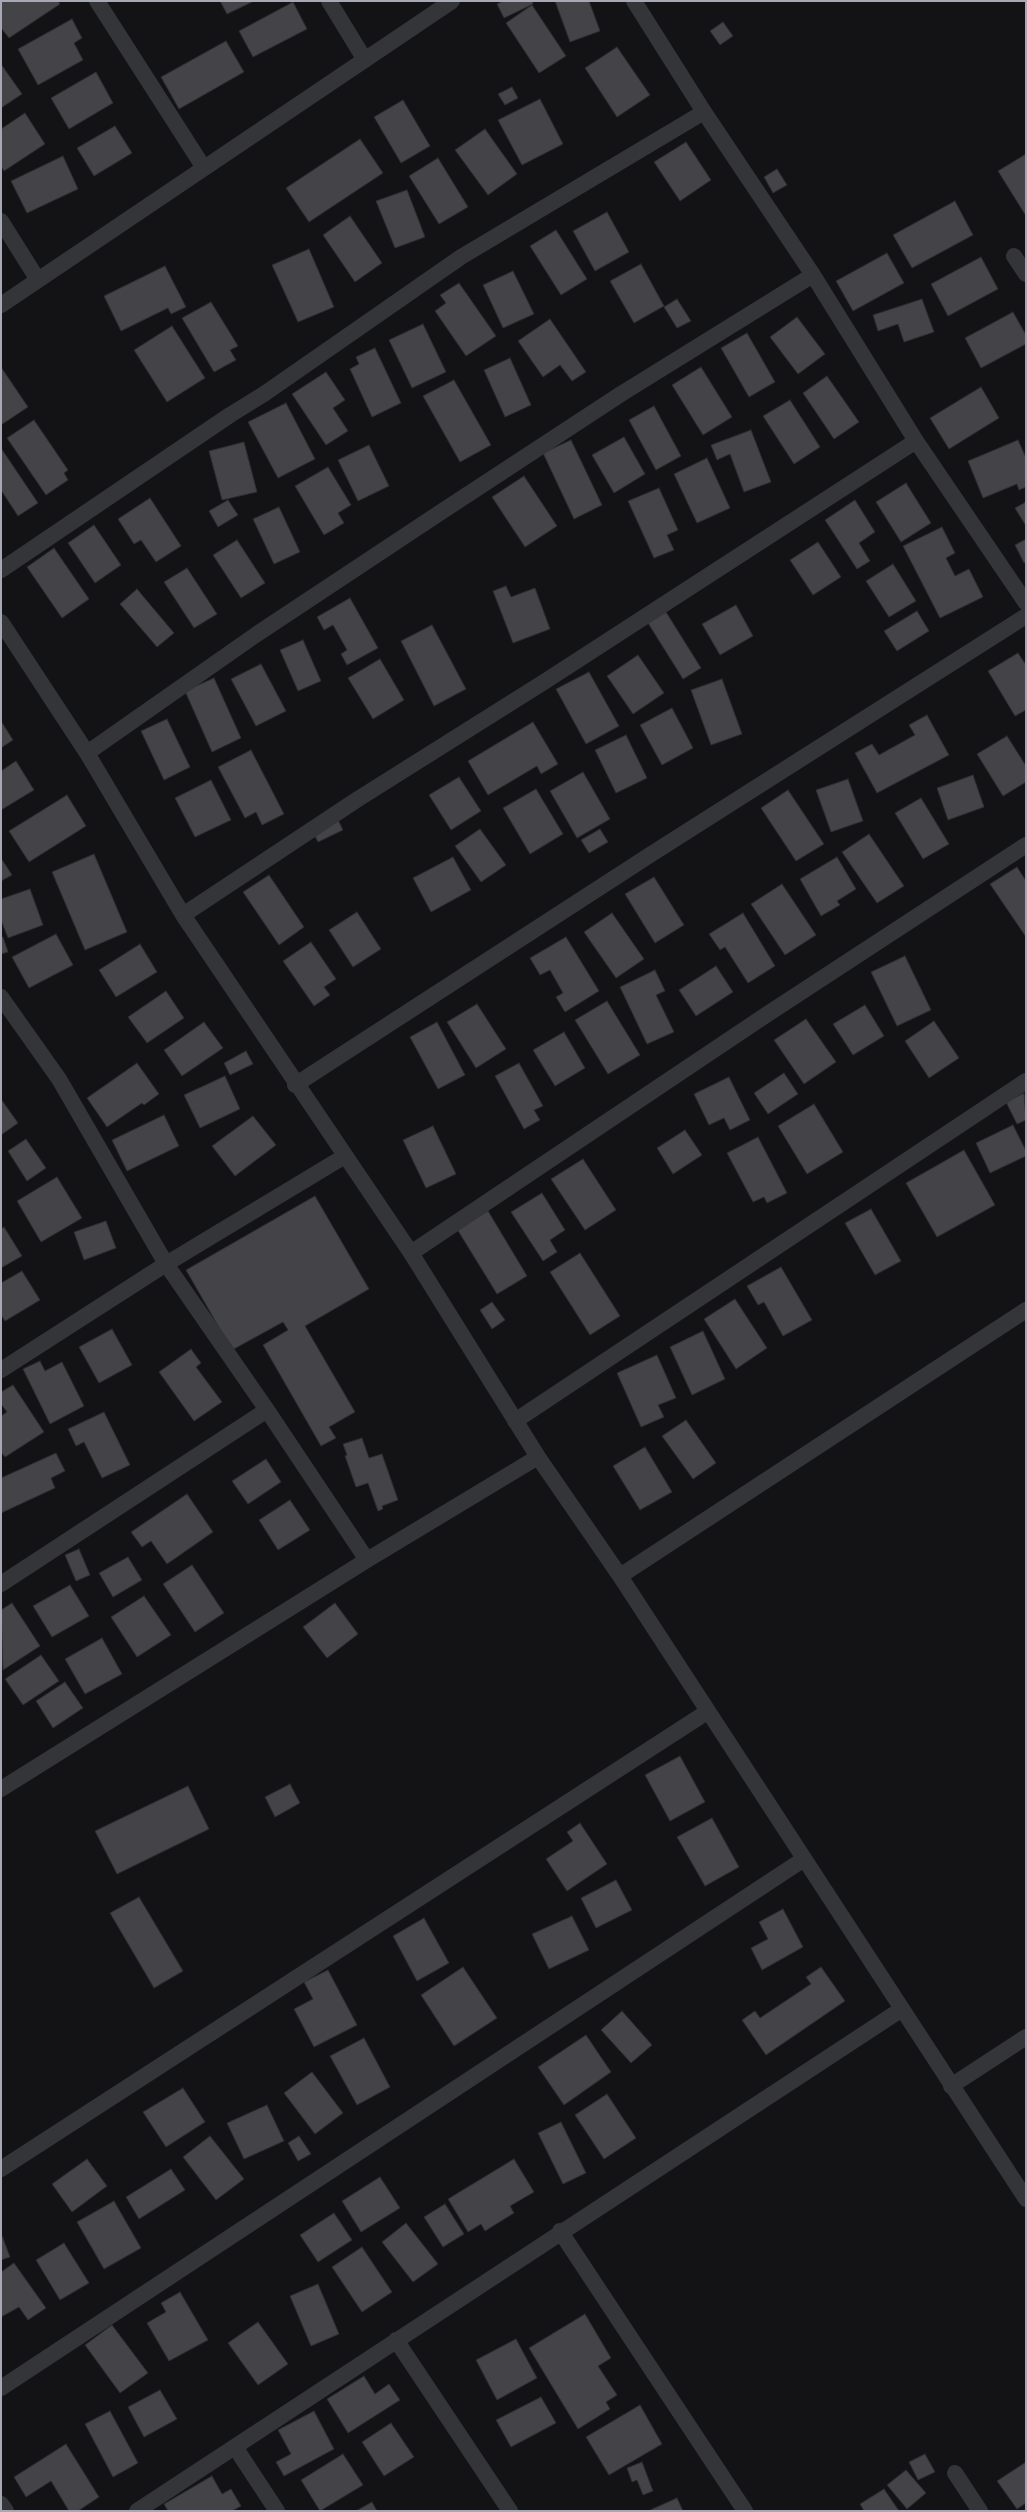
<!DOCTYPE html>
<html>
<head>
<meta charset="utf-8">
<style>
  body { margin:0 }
  #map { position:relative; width:1027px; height:2512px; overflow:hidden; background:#131315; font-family:Jost,sans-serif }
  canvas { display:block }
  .frame { position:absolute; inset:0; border:2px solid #a6a8b4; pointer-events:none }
</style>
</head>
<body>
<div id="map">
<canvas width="1027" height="2512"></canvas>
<div class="frame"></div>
</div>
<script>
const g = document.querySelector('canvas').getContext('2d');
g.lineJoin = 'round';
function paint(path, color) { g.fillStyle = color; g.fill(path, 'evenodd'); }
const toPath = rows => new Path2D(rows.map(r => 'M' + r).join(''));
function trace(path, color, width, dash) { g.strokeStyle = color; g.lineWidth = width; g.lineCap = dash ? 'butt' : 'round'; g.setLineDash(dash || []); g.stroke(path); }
const building = toPath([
  [1,1,58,1,60,4,9,38,1,28,1,1],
  [220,1,254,1,227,14,220,1],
  [503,1,532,1,533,4,504,18,497,4,503,1],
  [555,1,589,1,600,31,570,42,555,1],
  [293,2,307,29,253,57,239,31,293,2],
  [532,5,566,56,539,73,506,23,532,5],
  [72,19,82,38,74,43,83,60,38,85,18,49,72,19],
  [723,22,733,36,720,45,710,31,723,22],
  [226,41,244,72,179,109,161,77,226,41],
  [617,47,650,95,617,117,585,68,617,47],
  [1,64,22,94,1,108,1,64],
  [96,72,113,103,69,129,51,98,96,72],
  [512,87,518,98,505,105,498,94,512,87],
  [540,99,563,144,522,165,498,120,540,99],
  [403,100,430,146,401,163,374,117,403,100],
  [25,113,45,144,4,171,1,166,1,129,25,113],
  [115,126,132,153,94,176,77,148,115,126],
  [485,129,517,174,488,195,455,150,485,129],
  [360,139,383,173,309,222,286,188,360,139],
  [686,142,711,180,680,201,654,162,686,142],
  [1026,154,1026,216,998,171,1026,154],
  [63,156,78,189,27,213,11,181,63,156],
  [438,158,468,207,439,224,409,176,438,158],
  [777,169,787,185,773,193,764,177,777,169],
  [407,190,425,237,395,248,376,201,407,190],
  [955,201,973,235,912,268,893,235,955,201],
  [607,212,629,252,595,271,573,231,607,212],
  [350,216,382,263,355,282,323,235,350,216],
  [556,230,587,279,561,295,530,246,556,230],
  [309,249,334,307,298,322,272,265,309,249],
  [887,253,904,283,853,311,836,281,887,253],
  [981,257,998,289,948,316,931,284,981,257],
  [641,264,664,306,634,323,610,281,641,264],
  [165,266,186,307,171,314,168,308,121,331,104,296,165,266],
  [513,271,534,314,503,328,483,285,513,271],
  [459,283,496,336,466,356,435,311,446,303,440,295,459,283],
  [677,299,691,321,677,328,664,307,677,299],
  [922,299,934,332,904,342,898,324,878,331,873,315,922,299],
  [211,302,238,346,230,350,236,360,214,372,182,318,211,302],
  [1013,312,1026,335,1026,344,981,368,965,338,1013,312],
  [797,317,825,354,798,374,770,337,797,317],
  [550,319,586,372,572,381,560,365,543,377,518,341,550,319],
  [423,324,446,372,412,388,389,340,423,324],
  [172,326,205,378,167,402,134,350,172,326],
  [747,333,775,382,749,397,721,348,747,333],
  [375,348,401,403,372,417,350,369,359,364,356,357,375,348],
  [510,358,531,405,505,417,484,370,510,358],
  [1,367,28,407,1,425,1,367],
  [701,367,732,417,703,435,672,385,701,367],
  [326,372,345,400,333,408,348,431,326,445,292,394,326,372],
  [827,376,859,422,834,439,803,393,827,376],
  [454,380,491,445,460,462,423,396,454,380],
  [981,387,999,418,949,449,930,418,981,387],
  [790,400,820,447,794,464,763,416,790,400],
  [286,403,315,459,278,478,248,422,286,403],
  [654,406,681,456,656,470,629,420,654,406],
  [34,420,68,470,64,473,68,480,46,495,7,438,34,420],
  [751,430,771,482,744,492,730,454,717,460,711,445,751,430],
  [624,437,645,474,614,493,592,455,624,437],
  [571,440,602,505,574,519,543,453,571,440],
  [1018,440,1026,458,1026,487,1019,490,1017,484,983,498,968,461,1018,440],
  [244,442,257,492,222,500,209,451,244,442],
  [369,445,389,486,358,501,338,460,369,445],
  [1,448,38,503,18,516,1,490,1,448],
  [707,458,730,508,697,523,674,474,707,458],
  [328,467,351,505,338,513,344,523,324,535,295,486,328,467],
  [524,476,557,526,525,547,492,497,524,476],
  [906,483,931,523,901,542,876,502,906,483],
  [659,488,678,530,667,535,674,550,654,558,628,501,659,488],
  [150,498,181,546,156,562,141,540,134,544,118,519,150,498],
  [228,500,238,515,218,527,209,511,228,500],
  [855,500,875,532,859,543,870,561,857,569,825,520,855,500],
  [1026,502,1026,526,1015,508,1026,502],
  [279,507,300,552,274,564,253,519,279,507],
  [94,525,121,565,95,583,68,543,94,525],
  [942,527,955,553,946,558,955,576,969,569,983,597,940,618,903,546,942,527],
  [1026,539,1026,562,1024,563,1015,545,1026,539],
  [237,540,265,583,241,598,213,555,237,540],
  [818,542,841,577,813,595,790,560,818,542],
  [54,548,89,599,62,618,27,567,54,548],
  [893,564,916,601,889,617,866,581,893,564],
  [187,568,217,614,194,628,164,582,187,568],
  [506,586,511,597,535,588,550,629,513,643,493,591,506,586],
  [137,589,174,633,157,647,120,604,137,589],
  [350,598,378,648,347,665,341,654,347,650,333,625,324,630,317,617,350,598],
  [736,605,753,636,720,655,702,624,736,605],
  [917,611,929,631,897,651,884,631,917,611],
  [666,612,701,668,683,679,648,623,666,612],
  [432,625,466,689,434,706,401,641,432,625],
  [303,640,321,681,298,691,280,650,303,640],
  [1018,653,1026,665,1026,710,1015,716,988,671,1018,653],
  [638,655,664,693,633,714,607,676,638,655],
  [380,659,404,700,373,719,348,678,380,659],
  [261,664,286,711,256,726,231,679,261,664],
  [589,672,619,726,586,744,556,689,589,672],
  [214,678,241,738,212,752,185,691,214,678],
  [722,679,742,734,711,745,691,690,722,679],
  [672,708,693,748,662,765,640,725,672,708],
  [927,715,949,755,877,793,855,753,872,744,879,755,915,735,909,725,927,715],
  [167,719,190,767,164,780,141,731,167,719],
  [1,721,13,740,1,748,1,721],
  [533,722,558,764,541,774,537,766,488,795,468,761,533,722],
  [626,735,647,778,616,793,595,750,626,735],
  [1007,736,1026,766,1026,782,1003,796,977,754,1007,736],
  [251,750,284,814,262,825,256,812,245,818,218,767,251,750],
  [16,761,34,790,1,810,1,771,16,761],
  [583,772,610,819,577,838,550,791,583,772],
  [973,775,984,807,948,820,937,788,973,775],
  [459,777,481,811,451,830,429,795,459,777],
  [848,779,863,821,831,832,816,790,848,779],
  [211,780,231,820,195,837,175,798,211,780],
  [536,789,563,834,530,854,503,808,536,789],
  [788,790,824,844,796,861,761,808,788,790],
  [67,795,86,826,29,862,9,831,67,795],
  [921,798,949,844,923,859,895,813,921,798],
  [337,818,343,830,318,842,312,830,337,818],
  [480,829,506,865,481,882,455,846,480,829],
  [600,829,608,842,589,853,581,840,600,829],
  [869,834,904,886,877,903,842,852,869,834],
  [94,854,127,932,85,950,52,872,94,854],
  [453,857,471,890,431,912,413,878,453,857],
  [837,857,856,889,837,901,840,905,821,916,800,879,837,857],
  [1,858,12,875,1,881,1,858],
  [1017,867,1026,881,1026,937,990,884,1017,867],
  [269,875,304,927,279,945,243,892,269,875],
  [654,877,684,925,655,943,625,894,654,877],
  [782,884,816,935,785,955,751,904,782,884],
  [30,889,43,925,8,938,1,920,1,899,30,889],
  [357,912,381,949,353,967,329,930,357,912],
  [612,913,644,959,616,978,584,932,612,913],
  [743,913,775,966,748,983,725,947,720,950,709,934,743,913],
  [56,934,73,965,29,988,12,957,56,934],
  [1,937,3,937,8,952,1,954,1,937],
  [566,937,599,991,565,1012,556,997,563,993,550,970,540,975,530,958,566,937],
  [311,942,336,979,324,987,330,995,314,1006,283,961,311,942],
  [140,944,157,972,116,997,99,970,140,944],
  [905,956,931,1010,897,1026,871,972,905,956],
  [716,966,733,992,696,1016,679,990,716,966],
  [655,970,665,991,656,995,674,1032,647,1044,620,987,655,970],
  [166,991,184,1018,147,1043,128,1017,166,991],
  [607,1001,640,1055,608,1074,575,1020,607,1001],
  [477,1004,506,1049,476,1068,447,1022,477,1004],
  [865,1005,884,1036,853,1055,833,1024,865,1005],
  [806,1019,836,1062,804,1084,774,1040,806,1019],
  [934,1021,959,1058,929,1078,905,1041,934,1021],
  [204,1022,223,1048,182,1076,164,1050,204,1022],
  [437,1022,465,1075,438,1089,410,1037,437,1022],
  [564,1032,585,1068,555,1086,533,1050,564,1032],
  [246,1051,253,1064,230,1075,224,1063,246,1051],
  [137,1063,159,1094,144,1105,142,1103,107,1127,87,1098,137,1063],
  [519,1063,543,1106,534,1110,540,1120,524,1129,495,1076,519,1063],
  [784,1073,798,1094,768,1114,754,1093,784,1073],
  [225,1076,240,1109,200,1128,184,1095,225,1076],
  [729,1077,750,1120,730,1130,724,1118,709,1125,694,1094,729,1077],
  [1024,1093,1026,1120,1017,1124,1006,1102,1024,1093],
  [1,1099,18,1123,1,1135,1,1099],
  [814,1104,843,1152,807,1174,778,1126,814,1104],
  [164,1115,179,1146,127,1171,112,1140,164,1115],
  [253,1116,276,1145,235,1176,212,1146,253,1116],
  [1013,1125,1026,1151,1026,1156,990,1173,976,1143,1013,1125],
  [433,1126,456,1174,426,1188,403,1140,433,1126],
  [685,1130,702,1155,673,1174,657,1148,685,1130],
  [758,1137,787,1193,767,1203,764,1197,753,1202,727,1153,758,1137],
  [26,1139,46,1168,27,1181,8,1151,26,1139],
  [964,1150,995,1205,937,1237,906,1183,964,1150],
  [583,1159,616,1210,585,1230,551,1179,583,1159],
  [57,1177,82,1218,41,1242,17,1201,57,1177],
  [542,1193,565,1230,550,1240,557,1252,543,1261,511,1212,542,1193],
  [315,1196,369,1289,305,1326,355,1412,329,1427,336,1438,321,1446,263,1345,288,1330,283,1322,232,1350,186,1270,315,1196],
  [871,1209,901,1261,875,1275,845,1223,871,1209],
  [488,1211,527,1276,497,1294,457,1229,488,1211],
  [106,1221,116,1248,84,1260,74,1232,106,1221],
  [4,1227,22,1256,1,1268,1,1229,4,1227],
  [580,1253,620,1316,590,1335,550,1272,580,1253],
  [781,1267,812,1320,783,1336,764,1302,758,1305,747,1286,781,1267],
  [22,1271,40,1300,5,1321,1,1315,1,1283,22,1271],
  [735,1299,767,1348,736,1369,704,1319,735,1299],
  [492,1302,505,1320,492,1329,480,1310,492,1302],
  [112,1329,132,1365,99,1383,79,1347,112,1329],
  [703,1331,725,1379,692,1395,670,1347,703,1331],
  [191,1349,201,1363,196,1367,222,1402,194,1421,159,1372,191,1349],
  [657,1355,676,1398,658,1405,664,1417,641,1427,617,1373,657,1355],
  [40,1361,45,1371,62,1362,84,1406,50,1424,23,1369,40,1361],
  [13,1385,44,1432,5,1457,1,1452,1,1416,7,1412,1,1404,1,1392,13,1385],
  [104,1412,130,1465,102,1478,84,1442,76,1446,68,1429,104,1412],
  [686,1420,716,1463,693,1479,662,1436,686,1420],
  [362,1438,369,1458,382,1454,398,1500,382,1506,383,1509,378,1511,368,1483,356,1487,345,1456,347,1455,343,1444,362,1438],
  [645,1447,672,1492,640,1510,613,1466,645,1447],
  [56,1453,65,1471,51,1478,55,1488,1,1513,1,1478,56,1453],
  [266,1459,281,1482,248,1504,232,1481,266,1459],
  [187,1494,213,1532,167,1564,151,1541,142,1547,131,1532,187,1494],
  [290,1500,310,1530,278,1550,259,1520,290,1500],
  [79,1549,90,1575,76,1581,65,1555,79,1549],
  [128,1557,142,1580,113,1597,99,1573,128,1557],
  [192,1565,224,1613,195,1632,163,1584,192,1565],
  [70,1585,89,1616,52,1637,33,1606,70,1585],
  [144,1596,171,1635,137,1657,111,1617,144,1596],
  [12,1603,40,1646,3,1670,1,1610,12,1603],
  [335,1603,358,1634,327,1658,303,1627,335,1603],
  [102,1638,122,1674,85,1694,65,1659,102,1638],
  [41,1655,59,1681,23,1705,5,1679,41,1655],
  [65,1682,83,1708,53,1728,36,1701,65,1682],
  [680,1756,705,1802,670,1821,645,1775,680,1756],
  [290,1784,300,1803,275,1817,265,1797,290,1784],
  [188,1786,209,1829,117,1874,95,1831,188,1786],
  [712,1818,739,1867,705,1886,677,1837,712,1818],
  [580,1823,607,1864,567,1891,546,1859,573,1841,567,1832,580,1823],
  [616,1880,632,1910,596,1928,581,1898,616,1880],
  [139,1897,183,1971,154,1988,110,1913,139,1897],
  [783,1909,803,1947,762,1970,751,1948,768,1939,759,1922,783,1909],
  [572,1916,589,1950,549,1969,532,1934,572,1916],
  [424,1918,449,1963,417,1981,393,1936,424,1918],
  [463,1967,497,2018,454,2046,421,1995,463,1967],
  [821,1967,845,2001,766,2055,742,2020,755,2011,760,2018,811,1984,806,1977,821,1967],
  [328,1970,357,2025,314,2047,294,2009,313,1999,304,1982,328,1970],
  [622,2011,652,2045,631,2063,601,2030,622,2011],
  [586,2035,611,2072,564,2105,538,2067,586,2035],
  [364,2038,390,2087,357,2105,330,2056,364,2038],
  [312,2072,343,2113,315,2134,284,2093,312,2072],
  [183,2088,205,2122,166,2147,143,2112,183,2088],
  [607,2094,636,2138,604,2159,575,2115,607,2094],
  [267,2105,284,2141,244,2159,227,2123,267,2105],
  [561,2122,586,2173,563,2184,538,2133,561,2122],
  [210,2136,244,2179,216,2200,183,2157,210,2136],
  [299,2136,311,2154,298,2161,288,2143,299,2136],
  [87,2159,107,2186,72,2212,52,2184,87,2159],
  [514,2159,534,2192,510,2206,514,2213,485,2231,481,2224,468,2232,448,2199,514,2159],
  [171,2169,185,2190,139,2219,126,2197,171,2169],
  [380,2177,400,2208,361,2232,342,2201,380,2177],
  [114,2201,141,2248,104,2269,77,2222,114,2201],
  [445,2204,464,2234,443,2247,424,2217,445,2204],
  [334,2213,352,2240,318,2262,300,2235,334,2213],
  [406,2223,438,2264,413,2282,382,2242,406,2223],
  [1,2233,10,2257,1,2260,1,2233],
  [64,2243,89,2283,60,2300,36,2260,64,2243],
  [362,2247,392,2292,362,2312,332,2267,362,2247],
  [14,2263,46,2308,28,2320,19,2307,1,2317,1,2272,14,2263],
  [318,2284,339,2334,311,2346,290,2296,318,2284],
  [180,2292,208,2340,169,2361,147,2323,166,2312,161,2303,180,2292],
  [585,2314,611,2358,598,2366,617,2395,606,2402,610,2409,578,2429,529,2348,585,2314],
  [258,2322,288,2364,258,2385,228,2343,258,2322],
  [112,2325,148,2373,120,2393,85,2345,112,2325],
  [516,2339,537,2378,497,2400,476,2360,516,2339],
  [364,2376,375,2394,389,2384,400,2400,348,2433,327,2399,364,2376],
  [160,2390,177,2419,144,2437,128,2407,160,2390],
  [541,2397,556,2423,511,2447,496,2420,541,2397],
  [640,2405,662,2444,609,2475,586,2437,640,2405],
  [110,2411,138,2463,113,2477,85,2424,110,2411],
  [314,2411,334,2449,284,2476,276,2462,291,2454,278,2430,314,2411],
  [391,2423,414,2457,384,2476,362,2442,391,2423],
  [66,2444,99,2497,78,2511,69,2511,51,2481,26,2497,14,2477,66,2444],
  [343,2454,363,2485,320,2511,301,2480,343,2454],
  [925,2454,935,2472,918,2480,909,2462,925,2454],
  [642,2462,653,2491,643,2495,637,2480,632,2482,627,2468,642,2462],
  [1026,2462,1026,2503,1017,2509,997,2481,1026,2462],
  [906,2470,926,2493,907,2509,887,2485,906,2470],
  [212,2476,222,2494,231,2489,241,2506,232,2511,168,2511,164,2504,212,2476],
  [884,2489,899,2511,864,2511,860,2504,884,2489],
  [677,2498,683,2511,648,2511,677,2498],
  [372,2502,377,2511,356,2511,372,2502]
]);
const street = toPath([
  [97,1,204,168],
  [329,1,365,60],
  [634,1,704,112,813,275,916,441,1026,603],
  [1,221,38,280],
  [1014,256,1026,274],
  [1,305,452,1],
  [1,570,230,415,264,394,461,257,704,112],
  [1,622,87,753,183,915,411,1253,538,1457,620,1576,1026,2199],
  [87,753,257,634,438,514,621,394,813,275],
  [183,915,358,799,544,682,916,441],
  [1,997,59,1079,166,1264,267,1410],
  [295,1085,653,853,1026,616],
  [411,1253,766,1015,1026,845],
  [1,1370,166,1264,345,1156],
  [515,1421,1026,1081],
  [620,1576,1026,1310],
  [1,1584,267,1410,367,1560],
  [1,1789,367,1560,538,1457],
  [951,2086,1026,2037],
  [1,2169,707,1712],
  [560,2231,745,2511],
  [396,2340,510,2511],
  [1,2388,804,1859],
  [235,2447,277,2511],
  [955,2473,980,2511],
  [1,2504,6,2511],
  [137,2511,902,2009]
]);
paint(building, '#434348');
trace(building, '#2e2d30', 1);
trace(street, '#343539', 16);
</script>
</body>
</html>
